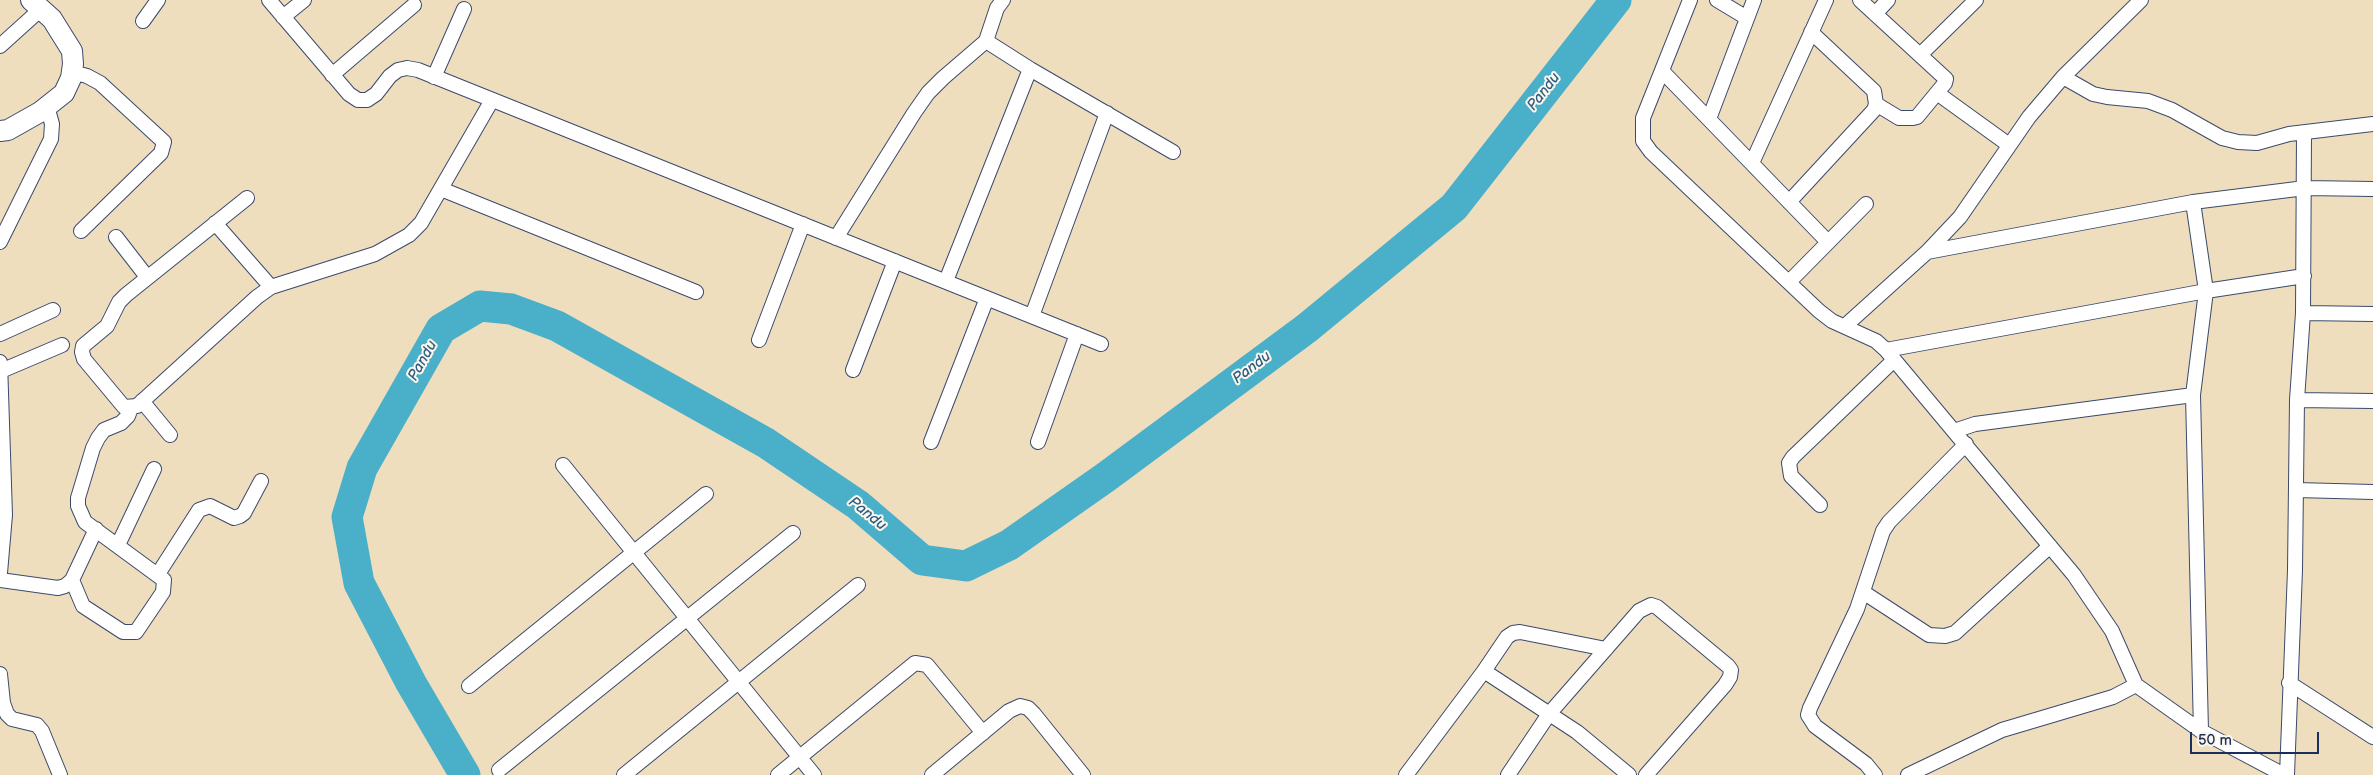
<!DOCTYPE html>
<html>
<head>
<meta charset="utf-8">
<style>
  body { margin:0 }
  #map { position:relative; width:2373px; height:775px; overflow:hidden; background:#efdebd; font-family:"Balsamiq Sans",sans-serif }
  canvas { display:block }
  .scale { position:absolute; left:2190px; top:732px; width:129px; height:22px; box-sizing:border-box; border:2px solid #1b2f5e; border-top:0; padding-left:6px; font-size:15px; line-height:18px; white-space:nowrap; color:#1b2f5e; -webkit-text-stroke:4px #fbf7ec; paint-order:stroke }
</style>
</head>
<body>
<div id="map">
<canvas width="2373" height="775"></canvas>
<div class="scale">50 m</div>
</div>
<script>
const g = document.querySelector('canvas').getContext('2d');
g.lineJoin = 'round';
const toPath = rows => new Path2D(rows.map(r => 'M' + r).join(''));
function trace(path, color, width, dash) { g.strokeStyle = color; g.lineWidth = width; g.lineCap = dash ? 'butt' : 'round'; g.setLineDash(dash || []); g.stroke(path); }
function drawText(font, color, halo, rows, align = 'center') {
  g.font = font + ' "Balsamiq Sans",sans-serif'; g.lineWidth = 4; g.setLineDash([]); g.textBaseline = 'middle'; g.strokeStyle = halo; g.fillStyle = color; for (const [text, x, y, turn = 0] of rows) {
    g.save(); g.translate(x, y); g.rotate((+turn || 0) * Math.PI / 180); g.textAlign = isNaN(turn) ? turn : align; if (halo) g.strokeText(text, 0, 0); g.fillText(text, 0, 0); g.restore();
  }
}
const river = toPath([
  [465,775,411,683,359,583,347,517,362,468,441,329,480,306,511,309,557,326,766,443,858,505,922,560,966,566,1009,545,1106,477,1307,328,1454,207,1616,0]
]);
const street = toPath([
  [269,0,349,94,358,100,367,100,376,94,390,76,398,70,407,68,418,70,1101,344],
  [1690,0,1643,118,1643,141,1651,152,1819,311,1832,321,1876,341,1886,350,2074,575,2112,631,2136,685,2201,731,2284,775],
  [1717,0,1747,18],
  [1860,0,1946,79,1945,83,1917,117,1913,118,1899,118,1876,104],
  [1875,14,1888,0],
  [283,17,304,0],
  [143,21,158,0],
  [986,41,997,8,1003,0],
  [0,46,41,9],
  [1920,55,1976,0],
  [1662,71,1828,242],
  [72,72,87,76,100,83,164,142,161,153,81,231],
  [332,75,414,5],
  [434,77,464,9],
  [2063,77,2093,94,2107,97,2148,101,2172,110,2222,138,2238,142,2257,143,2289,134,2373,124],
  [1937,93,2009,145],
  [1709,119,1754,0],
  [1752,163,1826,0],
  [441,189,696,292],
  [247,198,126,295,119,302,107,326,83,346,82,352,84,359,124,407,137,406,257,297,271,287,375,254,409,235,421,223,492,100],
  [1789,202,1874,110,1876,104,1874,91,1811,32],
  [2193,202,2206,291,2193,395,2201,731],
  [215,223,271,287],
  [116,237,147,277],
  [836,238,914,113,928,93,943,78,986,41,1030,69],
  [0,242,51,139,52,124,47,106],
  [1927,252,2193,202,2305,188,2373,189],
  [946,281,1030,69,1173,152],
  [1789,282,1866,204],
  [2303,313,2373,314],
  [1032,316,1107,113],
  [1845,326,1927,252,1960,217,2029,117,2063,77,2141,0],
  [0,334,53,310],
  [759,340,803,224],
  [1886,350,2206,291,2304,276],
  [0,362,5,515,0,573],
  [853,370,895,261],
  [1,371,62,345],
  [2297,400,2373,401],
  [142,401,170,435],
  [1954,431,1975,424,2193,395],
  [931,442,987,298],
  [1038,442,1077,334],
  [563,465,814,775],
  [2296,490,2373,492],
  [1820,505,1791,476,1789,463,1793,457,1894,360],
  [118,545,154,469],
  [158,574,199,510,210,506,234,518,240,516,244,513,261,481],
  [0,580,58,588,65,586,72,580,96,529],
  [72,580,83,606,123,632,136,632,163,592,164,580,85,522,78,506,78,498,93,448,98,438,104,430,121,423,128,416,131,408],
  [1863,592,1929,635,1945,636,1955,633,2050,546],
  [1484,671,1507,637,1513,633,1520,632,1606,649],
  [0,674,3,703,7,714,12,719,37,725,42,731,60,775],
  [2289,683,2373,737],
  [469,686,706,494],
  [499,770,793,533],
  [624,775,858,585],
  [778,775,915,663,927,665,983,733],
  [932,775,1009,711,1020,706,1028,708,1034,714,1083,775],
  [1406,775,1484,671,1577,732,1629,775],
  [1508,775,1549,714,1639,611,1651,605,1657,607,1728,666,1731,670,1730,677,1725,685,1646,775],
  [1875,775,1866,764,1815,726,1808,715,1810,708,1857,609,1883,531,1889,522,1966,444],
  [1908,775,2002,730,2113,697,2136,685],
  [2287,775,2295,570,2297,400,2303,313,2304,133]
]);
const secondary = toPath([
  [0,131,8,130,40,112,64,93,71,78,73,64,72,51,52,19,31,0]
]);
const waterNames = [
  ["Pandu",1544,92,-52],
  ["Pandu",423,361,-61],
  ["Pandu",1252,368,-37],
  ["Pandu",867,514,39]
];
trace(river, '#4aafc9', 31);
trace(street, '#3b496c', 16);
trace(secondary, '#3b496c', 22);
trace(street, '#fff', 14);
trace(secondary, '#fff', 20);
drawText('italic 15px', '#2b5c83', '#fbf7ec', waterNames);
</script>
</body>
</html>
